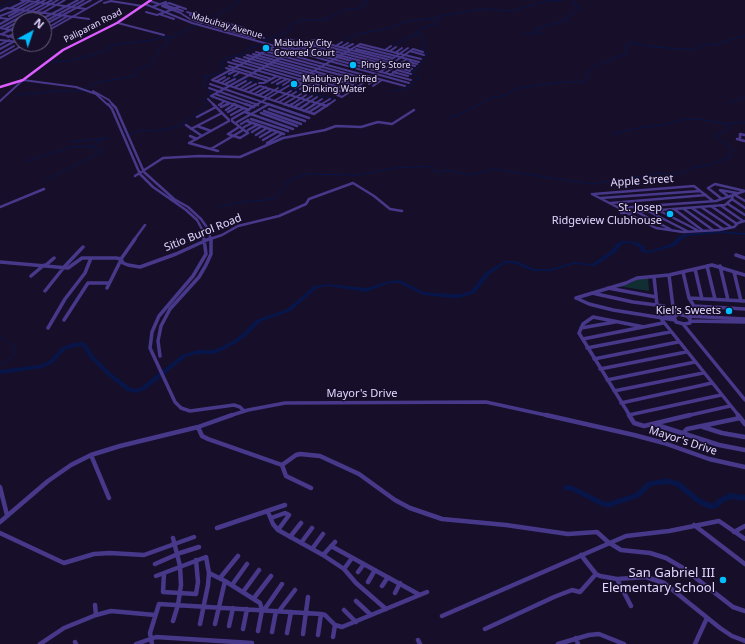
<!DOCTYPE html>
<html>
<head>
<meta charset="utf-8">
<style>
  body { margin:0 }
  #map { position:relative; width:745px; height:644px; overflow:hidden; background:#170f29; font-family:"Noto Sans",sans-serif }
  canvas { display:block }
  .north { position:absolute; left:12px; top:12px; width:40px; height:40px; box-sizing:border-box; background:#170f29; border:1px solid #685f7f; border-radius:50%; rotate:40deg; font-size:11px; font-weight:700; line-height:16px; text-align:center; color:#e1d6ff }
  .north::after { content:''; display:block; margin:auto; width:14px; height:18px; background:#02beff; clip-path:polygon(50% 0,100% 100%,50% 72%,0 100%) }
</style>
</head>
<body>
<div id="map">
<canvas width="745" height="644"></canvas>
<div class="north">N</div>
</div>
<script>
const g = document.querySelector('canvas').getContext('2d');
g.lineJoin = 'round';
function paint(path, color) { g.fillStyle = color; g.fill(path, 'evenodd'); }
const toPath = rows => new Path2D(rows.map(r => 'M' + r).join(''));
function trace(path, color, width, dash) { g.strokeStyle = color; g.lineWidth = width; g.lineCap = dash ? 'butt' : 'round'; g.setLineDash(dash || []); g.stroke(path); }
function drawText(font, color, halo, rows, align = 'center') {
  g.font = font + ' "Noto Sans",sans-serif'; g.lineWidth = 3; g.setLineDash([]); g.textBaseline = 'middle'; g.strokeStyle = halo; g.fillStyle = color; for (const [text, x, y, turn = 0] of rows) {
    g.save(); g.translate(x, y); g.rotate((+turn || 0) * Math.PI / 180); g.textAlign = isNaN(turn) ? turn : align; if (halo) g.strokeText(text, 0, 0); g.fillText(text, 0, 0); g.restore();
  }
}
const green = toPath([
  [648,278,649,291,618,286,631,283,637,279]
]);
const stream = toPath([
  [0,8,10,3,12,0],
  [213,18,241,0],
  [525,34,541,33,535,29,567,20,565,18,573,14,572,13,580,7,574,5,575,0],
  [343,41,357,34,386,29,408,21,438,18],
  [262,42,283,34,289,30,292,24,299,21,327,19,344,10,357,9,367,4,367,2,363,0],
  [395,45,410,36,420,33],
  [50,62,70,61,109,50,108,46,112,45,153,40,161,37,171,37],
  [223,74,241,78],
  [244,79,259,82],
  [265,83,269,84],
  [275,85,285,88],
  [86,89,98,82,135,76,138,70,151,64,160,49,168,44,167,40,197,25],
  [290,89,336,99],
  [392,91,406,89,417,80,418,77,413,74,413,71,418,68,427,53,421,50,425,47,419,31,421,28,435,24,441,16,481,9,513,11,541,2,562,0],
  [18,95,55,91,83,91],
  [728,103,745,97],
  [450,118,467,111,490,98,507,95,513,90,523,87,565,82,585,82,589,71,597,65,629,53,625,49,626,45,632,43,655,47,694,50,702,45,718,44,745,35],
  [612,134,643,127,664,125,685,119,699,119,725,124,745,122],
  [125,136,143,130,156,131,177,127,192,118,205,106,204,101,209,97,208,94,211,90,204,87,204,83,208,79,203,76,213,75,220,72,224,59,244,54,250,48,256,47,259,43],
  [70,142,109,138],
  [27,161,71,147,92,146,105,138],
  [46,180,102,152,101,150,90,147],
  [219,207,240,202,266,200,277,197,288,181,306,174,358,175,394,168,432,166,436,173,445,170,471,175,494,169,591,184,662,173,670,175,684,172,691,168,709,165,730,157,729,153,733,149,718,139,716,134,722,133,729,128,725,124],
  [0,337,13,346,16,350,15,354,11,358,0,365]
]);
const river = toPath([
  [721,231,745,233,745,235,721,233,688,236,684,238,675,246,649,253,641,252,640,248,634,244,625,243,621,245,615,253,595,266,574,264,551,271,533,271,513,263,506,263,490,274,475,293,460,298,451,298,423,295,399,283,390,283,366,292,328,286,317,288,291,311,260,322,246,336,235,344,215,354,197,354,186,357,145,390,135,393,127,391,107,375,89,357,82,346,74,347,65,350,53,363,42,368,0,374,0,370,39,365,49,361,61,348,73,343,83,342,85,343,93,355,111,373,131,388,135,389,141,387,182,355,197,350,214,350,231,342,242,334,256,320,287,309,314,286,328,284,366,288,389,281,400,280,424,292,451,294,460,294,471,291,486,272,505,261,516,261,534,269,551,269,574,262,592,264,611,251,617,243,623,241,637,242,644,246,645,250,649,251,671,244,680,236,685,234,721,231],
  [667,478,680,482,701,499,710,503,714,503,718,499,730,493,745,495,745,501,731,499,722,503,717,508,709,509,697,503,676,486,667,484,651,486,640,497,608,508,599,505,572,491,564,490,563,488,564,486,566,485,573,486,603,501,608,502,636,493,647,482,667,478]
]);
const minorFar3 = toPath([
  [21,0,86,9],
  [150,1,159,4],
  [104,3,111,1,142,6],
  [145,4,192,23,409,83],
  [165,5,183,11],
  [162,6,169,3,186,9],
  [162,6,181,13],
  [152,7,166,2],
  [11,8,25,1],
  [16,9,30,1],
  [0,11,7,8,89,19],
  [146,12,157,15,179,7],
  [187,12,210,19],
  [196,12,190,15,206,21],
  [159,14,174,19],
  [182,14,190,19,202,23],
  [0,16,16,10],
  [9,16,39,0],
  [0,18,9,19],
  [212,19,244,28],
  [22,20,58,0],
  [30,20,65,0],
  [40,20,78,0],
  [208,21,264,38],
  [44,22,84,0],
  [118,23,164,35],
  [204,23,255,38],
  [0,24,45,0],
  [44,25,91,0],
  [0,28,52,0],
  [0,28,20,32],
  [5,29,20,21],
  [44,30,66,17],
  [44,33,102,0],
  [0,34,20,39],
  [2,34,20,25],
  [8,37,19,31],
  [13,38,20,34],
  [0,40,20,42],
  [284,41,381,66],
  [281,42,378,68],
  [310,42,387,62],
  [277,44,411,80],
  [0,45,9,40],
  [336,46,342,42],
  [357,46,419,62],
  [341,47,348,43],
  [345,48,353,44],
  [0,49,15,41],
  [268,49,405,86],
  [356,49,393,58],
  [385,50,391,46],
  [264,51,363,78],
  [390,51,396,47],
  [410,51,424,55],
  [256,52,359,80],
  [395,53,402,48],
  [0,54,14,46],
  [253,54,356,83],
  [247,55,353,85],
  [244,57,349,87],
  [0,58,25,44],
  [236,58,346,89],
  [233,60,343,92],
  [228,62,339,94],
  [409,62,417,64],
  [406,64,415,66],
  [383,65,408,48],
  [229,66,272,79],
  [403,66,412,69],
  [226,68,268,81],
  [400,68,410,71],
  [397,70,411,74],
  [380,72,413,49,423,52],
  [393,72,408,76],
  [385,73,407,59],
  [229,74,235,71],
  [390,75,412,60],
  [234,76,240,72],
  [23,80,76,87,96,94,108,105],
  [212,80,288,39,384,64],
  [212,80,287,105],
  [217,81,225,77],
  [221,83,229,78],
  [259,83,264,83,277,76],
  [272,83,281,78],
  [210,84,271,105],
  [225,84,235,79],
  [277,84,287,79],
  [369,84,377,79],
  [283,85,291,80],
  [373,86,382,80],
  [235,87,246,81],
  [209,88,258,105],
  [295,88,302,84],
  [240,89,251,82],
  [300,89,307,85],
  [244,90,256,84],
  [306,90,312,86],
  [93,91,109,100,113,105],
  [249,92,260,86,323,105],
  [311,92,317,88],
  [215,94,248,105],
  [254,94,266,87],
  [259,95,270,89],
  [337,95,342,97,372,77],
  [211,96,313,40,390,60],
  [211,96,235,105],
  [264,97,278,88],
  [208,99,214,105],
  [0,101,23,80],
  [274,101,291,91],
  [279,102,296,92],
  [284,104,301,94],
  [219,105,225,101],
  [226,105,230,103],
  [234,105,235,104],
  [256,105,360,44,421,59],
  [267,105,269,104],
  [291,105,306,95],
  [297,105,312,96],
  [305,105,317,97],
  [313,105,322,99],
  [320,105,330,99],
  [328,105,335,100]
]);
const minorFar2 = toPath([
  [108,104,112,109,140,174,153,187,186,210,197,220,203,231,204,240],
  [112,104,116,108,144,172,174,199,188,207,201,219,208,229,211,240],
  [213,104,229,120],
  [233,104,249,110],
  [245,104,254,107],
  [255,104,258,105],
  [268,104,309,118],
  [284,104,314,114,329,104],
  [320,104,327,106],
  [219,105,221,104],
  [289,106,292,104],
  [221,107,228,104],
  [294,107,299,104],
  [269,109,305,121],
  [299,109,307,104],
  [226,110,235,104],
  [264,111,301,124],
  [304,111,315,104],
  [228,112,239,106],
  [245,112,293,129],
  [309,112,322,104],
  [261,113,297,126],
  [231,115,244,108],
  [197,117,216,107],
  [232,119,258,104],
  [251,119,288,131],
  [232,121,248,133,240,138,228,134,239,127],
  [247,121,284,134],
  [237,122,269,104],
  [241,124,248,120],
  [186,125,202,136],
  [197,126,211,131],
  [244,127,252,123],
  [191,129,222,113],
  [248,130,257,125],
  [252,132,262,126],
  [256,135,267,128],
  [190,136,197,139],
  [260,137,272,130],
  [737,139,745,141],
  [263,140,277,132],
  [740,140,740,134,745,135],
  [189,143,229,121],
  [189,143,218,151],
  [267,143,282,134],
  [211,149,243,130],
  [135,176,163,158,199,156,240,157,283,138,325,130,336,126,361,127,378,122,392,124,414,110],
  [592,194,619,208,716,201,745,191],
  [594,194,694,186,713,201],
  [735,195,745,201],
  [729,197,720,190,737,193],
  [601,198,700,191],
  [722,199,708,188,715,184,745,191],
  [732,199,745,208],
  [611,203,706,195],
  [728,204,745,215],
  [720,205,743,221],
  [711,206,737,224],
  [0,207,44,189],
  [701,207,731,227],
  [692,208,723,229],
  [674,209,702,230],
  [684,209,713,230],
  [658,210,697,230],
  [648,211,687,231],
  [637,212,670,229],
  [621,213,725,205,732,199,733,195],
  [627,213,656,228,683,232,719,230,734,227,738,223,745,221],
  [134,240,145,225],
  [207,240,222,235,238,226,279,216,306,204,309,199,353,183,374,196,390,209,402,211]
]);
const minorFar1 = toPath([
  [204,239,206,254,193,276,159,316,152,332,150,348,175,402,181,408,190,411,234,405,240,407,244,411],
  [736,255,745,258],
  [121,259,135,239],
  [0,262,68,268,82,258,116,258,121,259,123,263,128,265,140,267,176,254,209,239],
  [46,265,54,258],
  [707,266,715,299],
  [720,266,728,300],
  [695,269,702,299],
  [683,272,689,298,694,306,745,309],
  [734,272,741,301],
  [669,275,673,307,678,314],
  [31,276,44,265],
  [654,277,657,305],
  [107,288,121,260],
  [608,288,656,297],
  [45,291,65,266,83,247],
  [592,293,633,302,664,306],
  [576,298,626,283,637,278,669,275,712,265,745,275],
  [576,298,589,304,613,310,675,320],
  [689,298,745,301],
  [678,314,687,316,690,319,690,323,684,324,676,322,674,317,678,314],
  [658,315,739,416],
  [665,316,674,317],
  [687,316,745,319],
  [64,320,88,283,109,283],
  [690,321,745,322],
  [683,324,745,400],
  [48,328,65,299,85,273,91,258],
  [581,328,615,322],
  [583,339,663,323],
  [587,348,670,332],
  [160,356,158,341,161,326,170,309,199,277,206,265,211,254,211,239],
  [594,359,678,342],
  [600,369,686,352],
  [607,380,695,362],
  [614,391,703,373],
  [621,403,712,383],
  [629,415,721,395],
  [229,416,248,410,285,403,486,402,550,416],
  [630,416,579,333,583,324,593,317,644,327],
  [686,416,730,406]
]);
const minor = toPath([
  [546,415,634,435,664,443,709,459,745,467],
  [629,415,634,423,644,426,690,415],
  [738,415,745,424],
  [654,424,719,445,745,450],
  [198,427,202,436,208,439,282,465,286,476,311,488],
  [703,427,722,433,745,437],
  [683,433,687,429,740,418],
  [91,455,109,498],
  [282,465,296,455,300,454,320,456,359,474,395,500,410,508,442,519,506,525,568,534,597,532,608,542,621,550,650,553,666,558,683,568,733,607,745,611],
  [0,487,7,515],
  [268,512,273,524,278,530,323,555,344,569,356,583,386,609],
  [271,518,285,513,289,515,278,530],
  [0,522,48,481,71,465,91,455,120,446,198,427,232,415],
  [694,525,745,564],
  [217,528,285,505],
  [734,532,745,526],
  [0,533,64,563,94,554,110,553,144,555,194,537],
  [290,537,301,523],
  [173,538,180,566,181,585,178,605,173,621],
  [301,543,312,528],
  [331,546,420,595],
  [312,549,323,534],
  [323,555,335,542],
  [581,555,596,574,600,576,617,579,646,577,664,583,720,628,732,636,745,641],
  [155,564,180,553,199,547],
  [344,569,352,558],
  [358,572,364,564],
  [164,573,163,592,196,594,198,582,196,560],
  [209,573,225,581,260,603,262,610,258,631],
  [156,576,206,557,209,573,208,585,200,624],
  [220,578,238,556],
  [617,579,631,606],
  [368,582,375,570],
  [232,585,247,564],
  [382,586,388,577],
  [243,592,259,570],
  [395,593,400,583],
  [254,598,271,576],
  [356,601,371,615],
  [95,605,96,615],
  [264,610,282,584],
  [344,610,356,622],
  [279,611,295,590],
  [442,616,626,536,669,531,719,521,745,539],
  [215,624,225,581],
  [229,626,233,608],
  [243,629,247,609],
  [485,629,554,597,572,590,580,592,596,574],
  [272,632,276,611],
  [287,633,291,612],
  [303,634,308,597],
  [318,635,321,614],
  [333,637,335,625],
  [576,638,578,644],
  [418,640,420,644],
  [75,642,76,644],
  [40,644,64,628,96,615,111,611,155,615],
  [136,644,156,637,252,643],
  [152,644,150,633,159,604,321,614,325,615,335,625,342,627,427,592],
  [558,644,589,635,599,634,624,644],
  [695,644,707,618]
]);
const major = toPath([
  [0,87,23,80,63,50,117,23,151,0]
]);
const markers = [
  [266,48,4,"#02beff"],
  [353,65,4,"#02beff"],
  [294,84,4,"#02beff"],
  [670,214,4,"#02beff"],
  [729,311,4,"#02beff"],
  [723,580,4,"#02beff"]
];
const farStreetnames = [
  ["Paliparan Road",93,26,-27],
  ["Mabuhay Avenue",227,26,16]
];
const farPoinames = [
  ["Mabuhay City",274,43],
  ["Covered Court",274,53],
  ["Ping's Store",361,65],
  ["Mabuhay Purified",302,79],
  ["Drinking Water",302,89]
];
const streetNames = [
  ["Apple Street",642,181,-4],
  ["Sitio Burol Road",203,233,-22],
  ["Mayor's Drive",362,394],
  ["Mayor's Drive",683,441,18]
];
const poiNames = [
  ["St. Josep",662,208],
  ["Ridgeview Clubhouse",662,221],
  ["Kiel's Sweets",721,311]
];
const nearPoinames = [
  ["San Gabriel III",715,573],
  ["Elementary School",715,588]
];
paint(green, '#112f33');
trace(stream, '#081548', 1);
paint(river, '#081548');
trace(minorFar3, '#48388a', 2);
trace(minorFar2, '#48388a', 2.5);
trace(minorFar1, '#48388a', 3.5);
trace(minor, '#48388a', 4.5);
trace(major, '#dc5dff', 2.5);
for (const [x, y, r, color] of markers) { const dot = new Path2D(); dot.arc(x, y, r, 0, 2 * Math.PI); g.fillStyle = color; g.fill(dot); trace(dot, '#170f29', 1.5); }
drawText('9px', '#e1d6ff', '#170f29', farStreetnames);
drawText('9px', '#e1d6ff', '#170f29', farPoinames, 'left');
drawText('11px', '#e1d6ff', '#170f29', streetNames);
drawText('11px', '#e1d6ff', '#170f29', poiNames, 'right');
drawText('13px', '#e1d6ff', '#170f29', nearPoinames, 'right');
</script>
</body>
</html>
